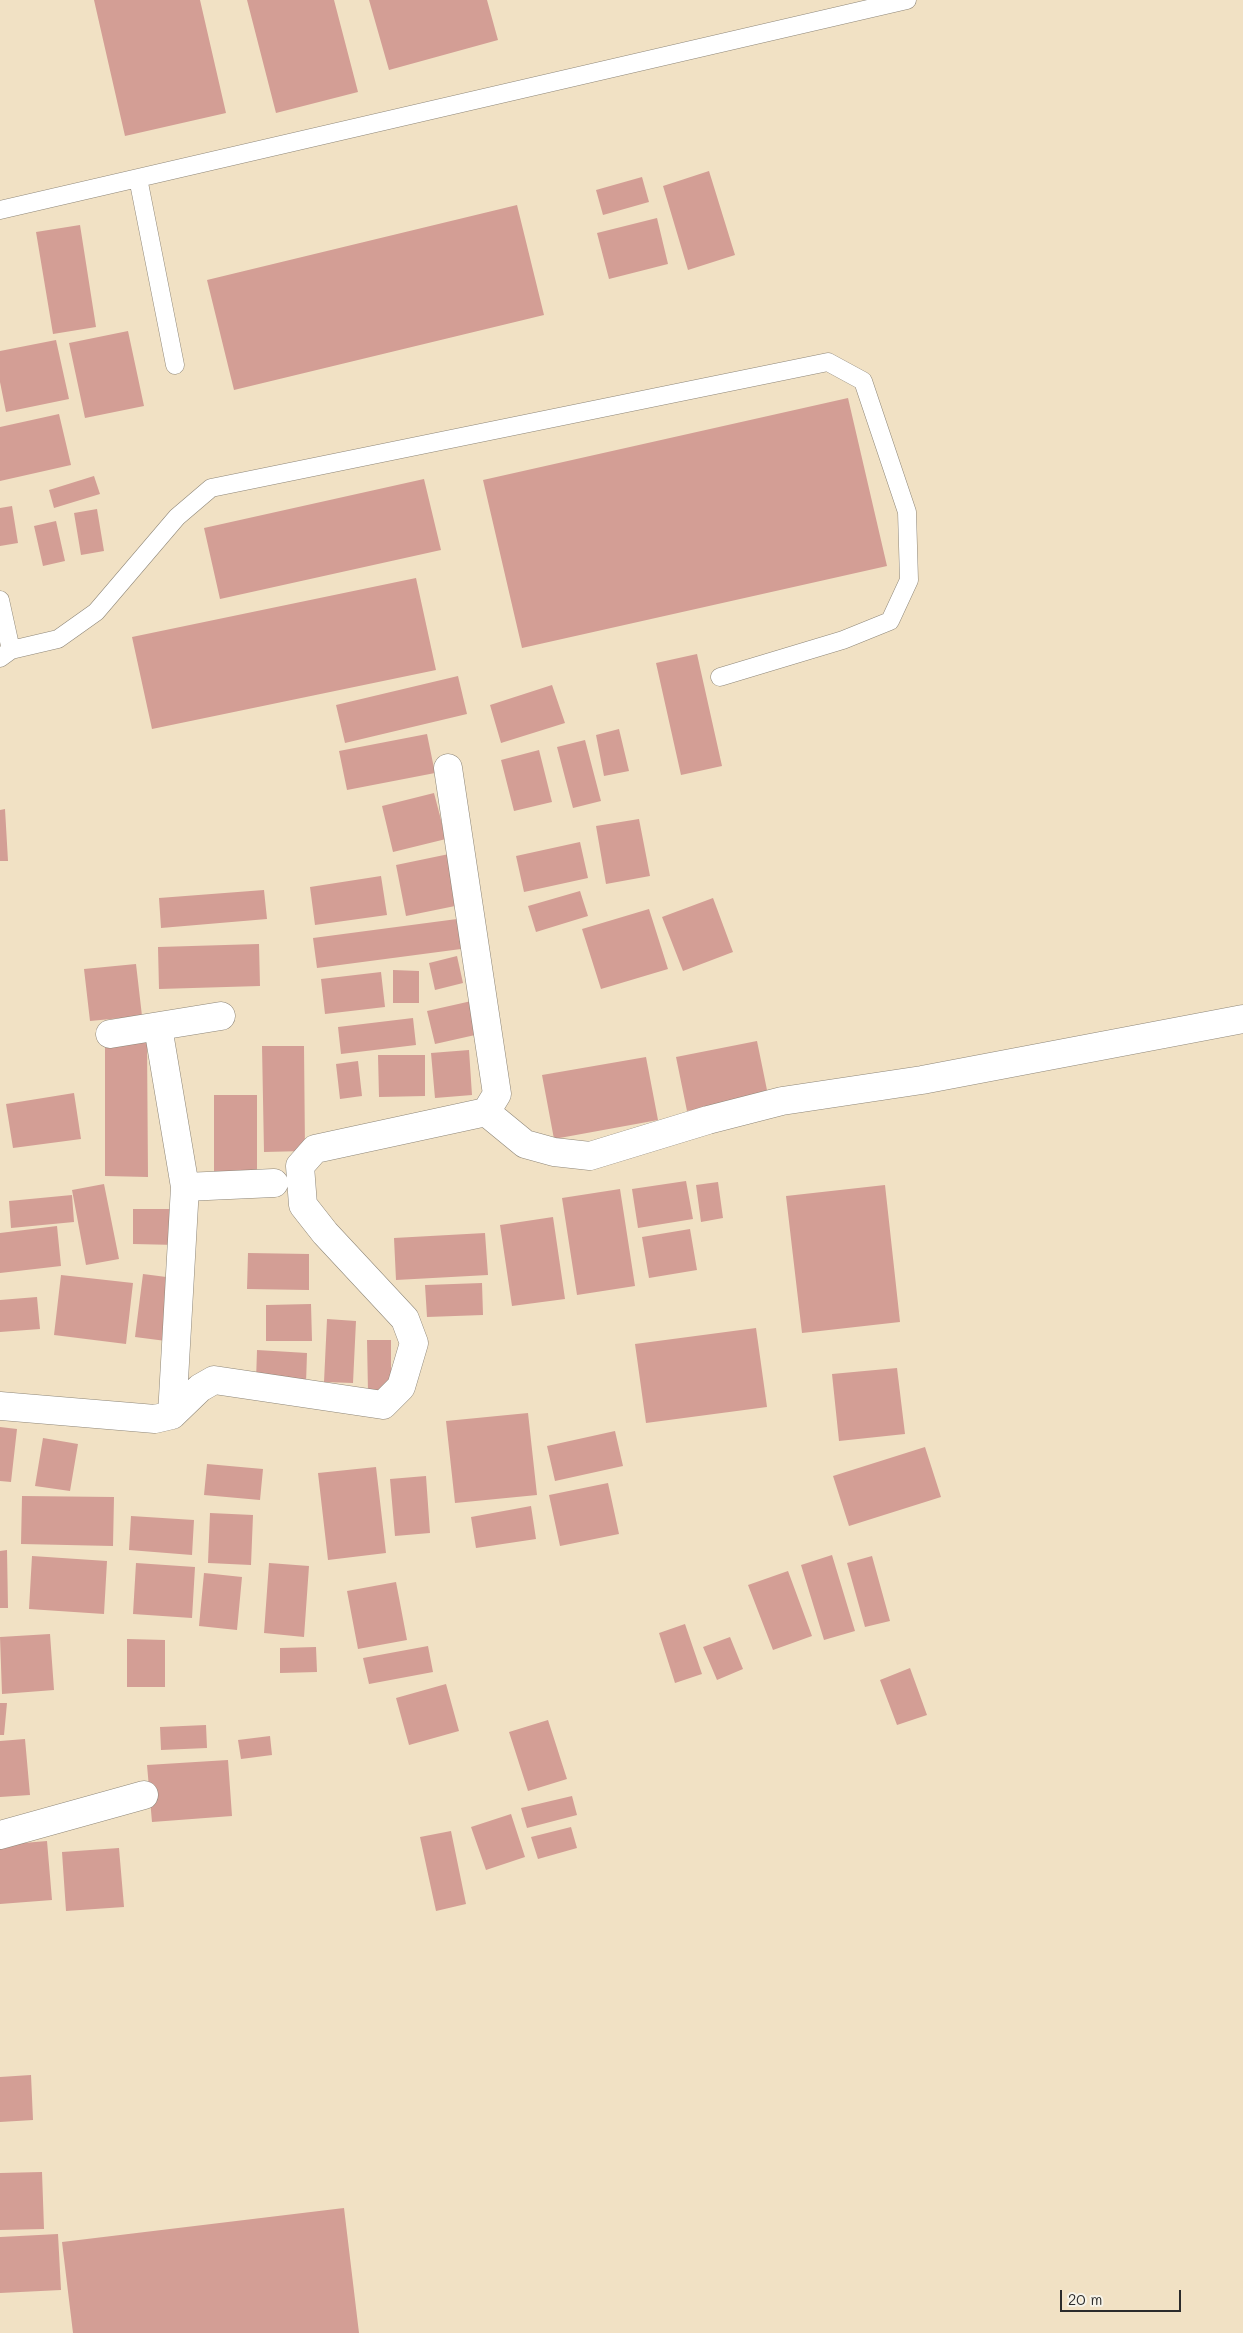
<!DOCTYPE html>
<html>
<head>
<meta charset="utf-8">
<style>
  body { margin:0 }
  #map { position:relative; width:1243px; height:2333px; overflow:hidden; background:#f1e1c4; font-family:Mali,sans-serif }
  canvas { display:block }
  .scale { position:absolute; left:1060px; top:2290px; width:121px; height:22px; box-sizing:border-box; border:2px solid #2b2b2b; border-top:0; padding-left:6px; font-size:15px; line-height:18px; white-space:nowrap; color:#2b2b2b; -webkit-text-stroke:4px #f7f3e8; paint-order:stroke }
</style>
</head>
<body>
<div id="map">
<canvas width="1243" height="2333"></canvas>
<div class="scale">20 m</div>
</div>
<script>
const g = document.querySelector('canvas').getContext('2d');
g.lineJoin = 'round';
function paint(path, color) { g.fillStyle = color; g.fill(path, 'evenodd'); }
const toPath = rows => new Path2D(rows.map(r => 'M' + r).join(''));
function trace(path, color, width, dash) { g.strokeStyle = color; g.lineWidth = width; g.lineCap = dash ? 'butt' : 'round'; g.setLineDash(dash || []); g.stroke(path); }
const building = toPath([
  [94,0,200,0,226,113,125,136],
  [247,0,334,0,358,92,276,113],
  [369,0,487,0,498,40,389,70],
  [709,171,735,255,688,270,663,186],
  [642,177,649,202,603,215,596,190],
  [517,205,544,315,234,390,207,280],
  [657,218,668,264,609,279,597,233],
  [80,225,96,327,53,334,36,232],
  [128,331,144,406,85,418,69,343],
  [56,340,69,399,6,412,0,382,0,351],
  [848,398,887,566,522,648,483,480],
  [59,414,71,465,0,481,0,427],
  [94,476,100,494,54,508,49,490],
  [424,479,441,550,220,599,204,528],
  [12,506,18,543,0,546,0,508],
  [97,509,104,551,81,555,74,513],
  [56,521,65,561,43,566,34,526],
  [416,578,436,670,152,729,132,637],
  [697,654,722,766,681,775,656,663],
  [458,676,467,714,345,743,336,705],
  [552,685,565,723,501,743,490,705],
  [619,729,629,771,604,776,596,735],
  [427,734,435,773,347,790,339,751],
  [585,740,601,801,573,808,557,747],
  [539,750,552,802,514,811,501,760],
  [434,793,446,839,393,852,382,806],
  [5,809,8,861,0,861,0,810],
  [639,819,650,876,606,884,596,826],
  [580,842,588,878,524,892,516,856],
  [449,854,460,905,406,916,396,865],
  [381,876,387,915,315,925,310,887],
  [264,890,267,919,161,928,159,898],
  [580,891,588,916,536,932,528,906],
  [713,898,733,952,683,971,662,917],
  [649,909,668,969,601,989,582,929],
  [457,919,461,949,317,968,313,938],
  [259,944,260,986,159,989,158,947],
  [457,956,463,983,435,990,429,963],
  [136,964,142,1016,90,1021,84,969],
  [393,970,419,971,419,1003,393,1003],
  [381,972,385,1007,325,1014,321,979],
  [476,1000,484,1033,435,1044,427,1011],
  [413,1018,416,1045,341,1054,338,1027],
  [105,1040,147,1041,148,1177,105,1176],
  [757,1041,768,1095,687,1111,676,1057],
  [262,1046,304,1046,305,1151,264,1152],
  [469,1050,472,1095,435,1098,431,1053],
  [378,1055,425,1055,425,1096,379,1097],
  [646,1057,658,1120,554,1139,542,1075],
  [358,1061,362,1096,340,1099,336,1064],
  [74,1093,81,1139,13,1148,6,1104],
  [214,1095,257,1095,257,1175,214,1175],
  [686,1181,693,1219,638,1228,632,1189],
  [718,1182,723,1218,701,1222,696,1185],
  [104,1184,119,1259,86,1265,72,1190],
  [885,1185,900,1322,802,1333,786,1196],
  [620,1189,635,1286,577,1295,562,1198],
  [72,1195,74,1222,11,1228,9,1201],
  [133,1209,178,1209,177,1245,133,1244],
  [553,1217,565,1299,512,1306,500,1225],
  [57,1226,61,1266,0,1273,0,1233],
  [690,1229,697,1270,649,1278,642,1237],
  [485,1233,488,1275,396,1280,394,1238],
  [248,1253,309,1254,309,1290,247,1289],
  [143,1274,174,1278,166,1341,135,1337],
  [61,1275,133,1283,126,1344,54,1335],
  [482,1283,483,1315,427,1317,425,1285],
  [37,1297,40,1329,0,1332,0,1300],
  [311,1304,312,1341,266,1341,266,1305],
  [327,1319,356,1321,353,1383,324,1382],
  [756,1328,767,1407,646,1423,635,1344],
  [367,1340,391,1340,391,1392,368,1392],
  [257,1350,307,1353,306,1384,256,1381],
  [897,1368,905,1434,839,1441,832,1374],
  [528,1413,537,1495,455,1503,446,1421],
  [0,1427,17,1429,11,1482,0,1481],
  [615,1431,623,1466,555,1481,547,1446],
  [43,1438,78,1444,70,1491,35,1486],
  [925,1447,941,1497,849,1526,833,1476],
  [207,1464,263,1469,260,1500,204,1495],
  [376,1467,386,1553,328,1560,318,1473],
  [426,1476,430,1533,395,1536,390,1479],
  [608,1483,619,1534,560,1546,549,1495],
  [22,1496,114,1497,113,1546,21,1544],
  [531,1506,536,1539,476,1548,471,1517],
  [210,1513,253,1515,251,1565,208,1563],
  [131,1516,194,1520,192,1555,129,1550],
  [7,1550,8,1608,0,1608,0,1551],
  [832,1555,855,1631,824,1640,801,1565],
  [32,1556,107,1561,104,1614,29,1609],
  [872,1556,890,1621,865,1627,847,1563],
  [136,1563,195,1567,192,1618,133,1614],
  [269,1563,309,1566,304,1637,264,1633],
  [788,1571,812,1636,773,1650,748,1585],
  [204,1573,242,1577,237,1630,199,1626],
  [396,1582,407,1640,358,1649,347,1591],
  [685,1624,702,1674,675,1683,659,1633],
  [50,1634,54,1690,2,1694,0,1637],
  [730,1637,743,1669,717,1680,703,1647],
  [127,1639,165,1640,165,1687,127,1687],
  [428,1646,433,1672,369,1684,363,1658],
  [316,1647,317,1672,280,1673,280,1648],
  [910,1668,927,1715,897,1725,880,1680],
  [446,1684,459,1731,409,1745,396,1698],
  [0,1703,7,1703,4,1735,0,1735],
  [548,1720,567,1779,528,1791,509,1732],
  [206,1725,207,1748,161,1750,160,1727],
  [270,1736,272,1755,241,1759,238,1740],
  [25,1739,30,1795,0,1797,0,1741],
  [228,1760,232,1816,152,1822,147,1765],
  [572,1796,577,1815,527,1828,521,1808],
  [511,1814,525,1857,486,1870,471,1827],
  [571,1827,577,1848,538,1859,531,1837],
  [451,1831,466,1904,436,1911,420,1837],
  [47,1841,52,1900,0,1904,0,1845],
  [119,1848,124,1907,66,1911,62,1852],
  [31,2075,33,2120,0,2122,0,2077],
  [42,2172,44,2229,0,2230,0,2173],
  [344,2208,359,2333,73,2333,62,2242],
  [58,2234,61,2290,0,2293,0,2237]
]);
const service = toPath([
  [138,178,175,365],
  [0,210,907,0],
  [0,600,11,650],
  [0,658,11,650,58,639,96,612,177,517,211,488,828,362,863,381,907,512,909,580,890,621,843,640,720,677]
]);
const minor = toPath([
  [158,1027,185,1187,172,1415],
  [110,1034,221,1016],
  [486,1112,525,1144,554,1152,590,1156,708,1120,782,1101,922,1080,1243,1019],
  [185,1187,274,1183],
  [0,1406,155,1419,172,1415,200,1388,214,1380,383,1405,401,1387,414,1343,405,1319,325,1233,303,1205,300,1166,315,1149,486,1112,497,1094,448,768],
  [0,1835,144,1795]
]);
paint(building, '#d39e95');
trace(service, '#8e8678', 19);
trace(minor, '#8e8678', 29);
trace(service, '#fff', 18);
trace(minor, '#fff', 28);
</script>
</body>
</html>
